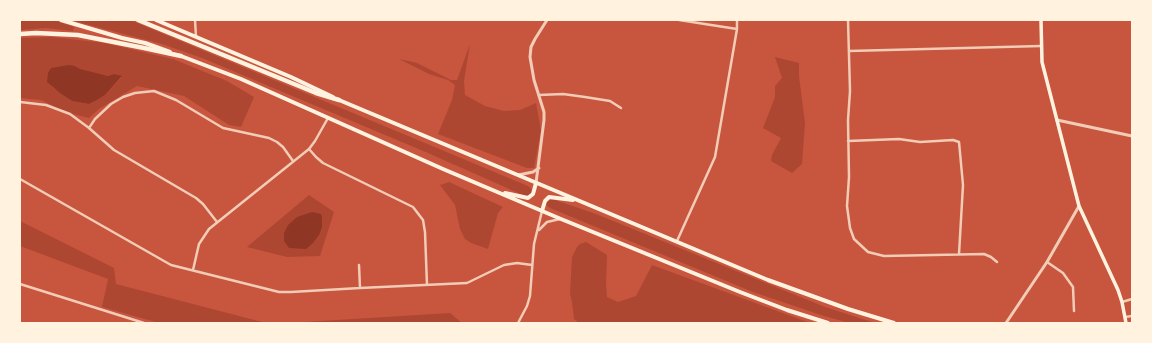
<!DOCTYPE html>
<html>
<head>
<meta charset="utf-8">
<style>
  body { margin:0 }
  #map { position:relative; width:1152px; height:343px; overflow:hidden; background:#c8553d; font-family:Inter,sans-serif }
  canvas { display:block }
  .frame { position:absolute; inset:0; border:21px solid #fff3e0; pointer-events:none }
</style>
</head>
<body>
<div id="map">
<canvas width="1152" height="343"></canvas>
<div class="frame"></div>
</div>
<script>
const g = document.querySelector('canvas').getContext('2d');
g.lineJoin = 'round';
function paint(path, color) { g.fillStyle = color; g.fill(path, 'evenodd'); }
const toPath = rows => new Path2D(rows.map(r => 'M' + r).join(''));
function trace(path, color, width, dash) { g.strokeStyle = color; g.lineWidth = width; g.lineCap = dash ? 'butt' : 'round'; g.setLineDash(dash || []); g.stroke(path); }
const green = toPath([
  [20,20,53,20,74,27,73,31,46,28,20,30],
  [70,20,130,20,528,186,532,190,531,193,528,196,525,196,428,153,202,58,162,44],
  [52,37,105,43,173,59,227,81,254,97,241,127,229,125,184,96,137,86,99,109,89,118,65,112,41,100,20,98,20,38],
  [75,66,80,69,89,72,108,76,114,74,122,77,105,95,97,100,89,104,72,101,51,86],
  [470,44,464,81,465,95,485,106,504,111,520,110,536,103,541,131,534,168,527,168,438,134,452,100,455,85,448,80,429,74,399,59,417,63,451,80,457,80],
  [775,57,799,63,799,76,805,123,802,164,792,173,771,161,772,155,781,138,763,128,775,97,775,86,782,78],
  [449,182,503,207,498,213,488,249,471,243,465,239,460,229,455,205,440,185],
  [309,195,334,212,320,256,287,257,247,247],
  [552,199,596,214,825,307,875,323,849,323,821,315,753,292,550,208,546,205,547,201],
  [20,221,114,268,116,284,266,323,159,323,102,307,108,279,20,246],
  [586,242,607,255,606,284,607,297,618,302,636,296,652,265,810,323,579,323,574,319,572,302,570,294,572,257,577,247,580,244],
  [450,313,462,323,288,323]
]);
const water = toPath([
  [69,65,75,66,80,69,108,76,114,74,122,76,105,95,97,100,89,104,72,101,60,93,47,82,48,73,51,68],
  [312,212,321,214,322,218,322,227,319,235,313,243,306,249,289,248,284,241,284,233,288,225,297,217]
]);
const minor = toPath([
  [195,20,196,37],
  [679,20,737,29],
  [848,20,850,91,848,120,849,177,847,206,850,228,854,239,868,252,884,256,984,254,991,257,997,262],
  [849,51,1041,46],
  [539,95,563,94,585,97,610,101,621,108],
  [20,102,46,105,70,114,89,128,114,150,196,198,203,204,217,222],
  [89,128,95,119,111,104,123,97,135,93,154,91,176,100,223,128,269,138,277,142,283,147,293,161],
  [848,141,899,139,920,142,953,140,959,142,963,185,959,254],
  [309,149,316,157,323,163,413,207,423,220,425,232,427,285],
  [20,179,171,265,279,292,291,292,360,288,467,283,504,265,517,263,532,265],
  [539,230,547,222,560,219],
  [677,241,715,157,737,29,737,20],
  [1047,262,1063,273,1073,287,1074,311],
  [359,265,360,288],
  [193,270,199,244,209,229,309,149,315,141,328,118],
  [20,284,144,323],
  [1122,302,1132,299],
  [1125,317,1132,316],
  [518,323,527,306,530,296,534,244,542,211]
]);
const tertiary = toPath([
  [1057,120,1132,136],
  [518,175,533,172,539,168],
  [536,183,544,120,544,112,534,80,530,57,531,47,535,39,547,20],
  [1006,323,1047,262,1079,206]
]);
const secondary = toPath([
  [1041,20,1042,62,1079,206,1118,290,1122,302,1126,323]
]);
const primary = toPath([
  [61,20,122,38,145,43,170,52],
  [156,20,291,77,333,97]
]);
const trunk = toPath([
  [181,56,241,79,443,169,561,219,740,292,787,310,828,323],
  [339,100,768,280,848,309,894,323],
  [505,193,528,198,533,194,536,183],
  [542,211,545,201,549,197,573,200]
]);
const motorway = toPath([
  [138,20,316,93,339,100],
  [20,34,36,33,78,35,144,48,181,56]
]);
paint(green, '#ae4732');
paint(water, '#8f3625');
trace(minor, '#f1ccb7', 2.5);
trace(tertiary, '#f1ccb7', 3);
trace(secondary, '#fff3e0', 3.5);
trace(primary, '#fff3e0', 4);
trace(trunk, '#fff3e0', 4);
trace(motorway, '#fff3e0', 4.5);
</script>
</body>
</html>
